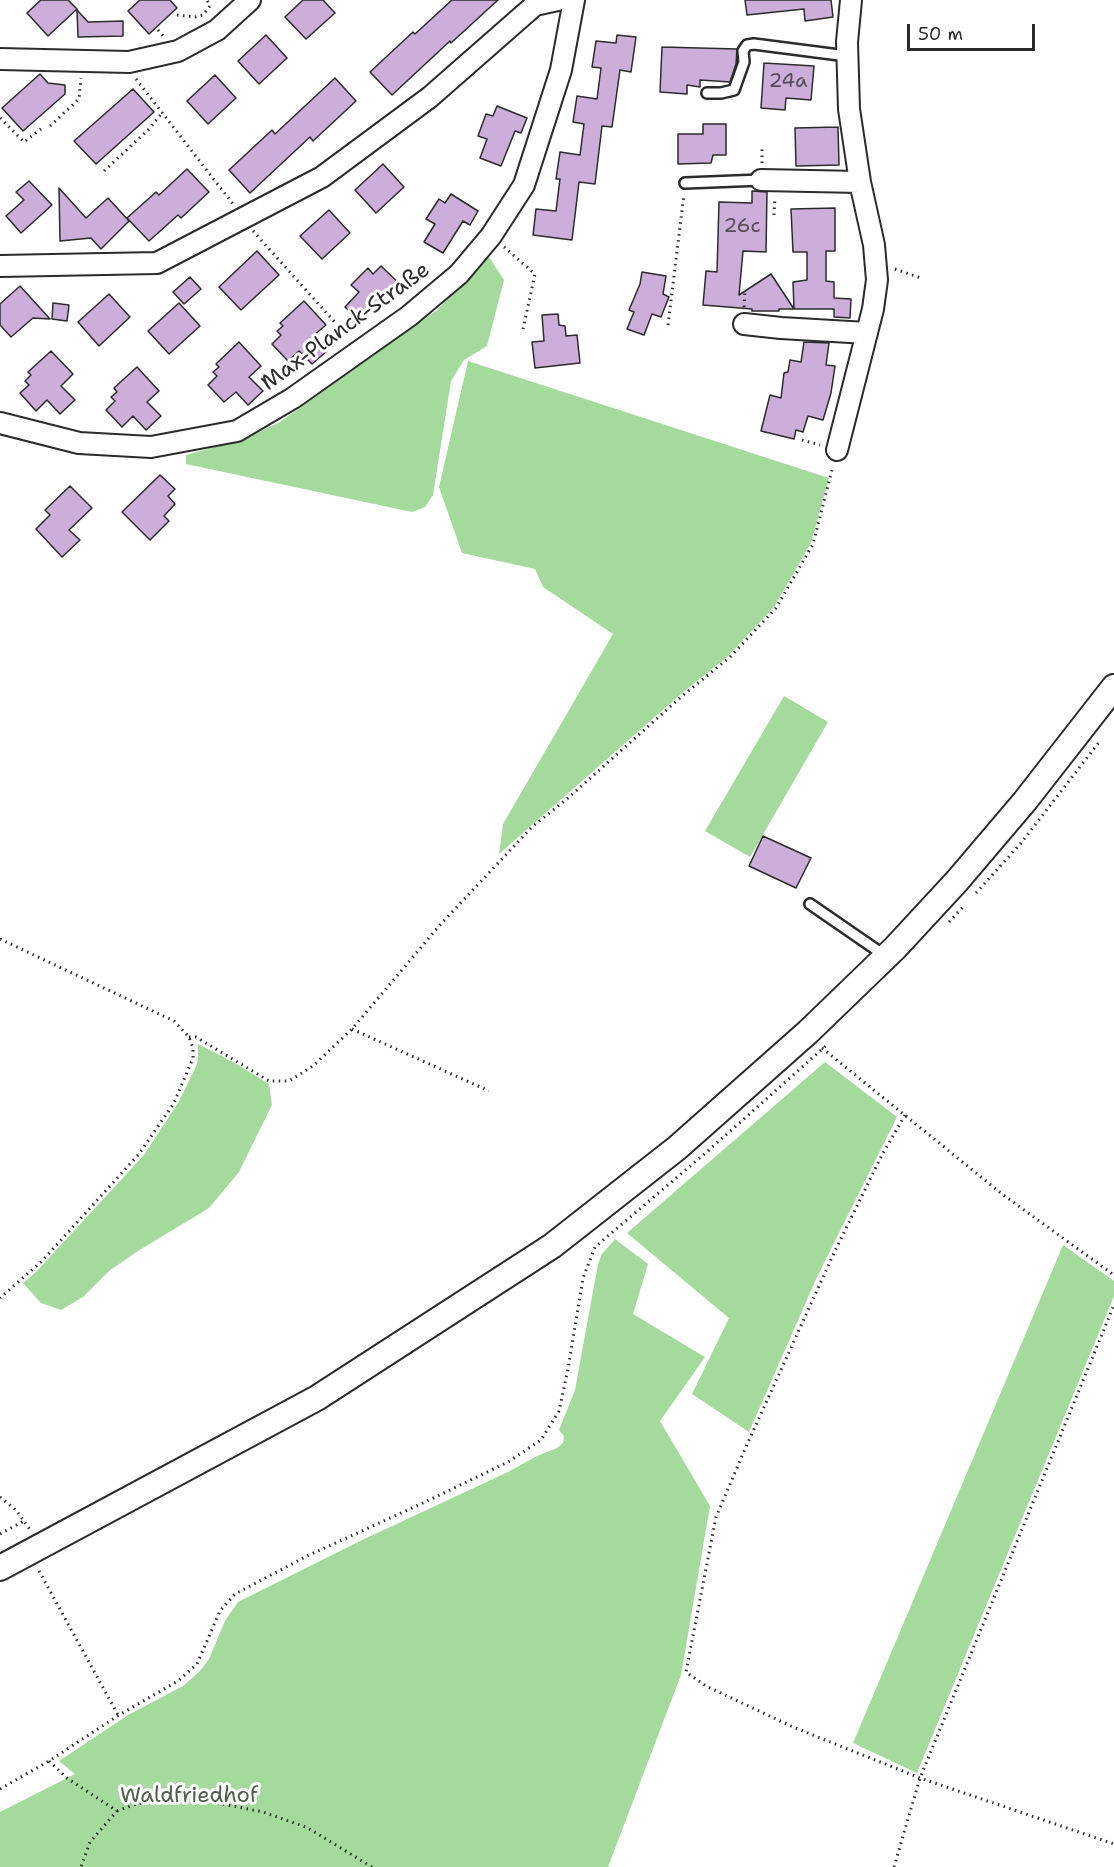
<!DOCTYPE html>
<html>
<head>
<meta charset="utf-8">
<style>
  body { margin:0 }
  #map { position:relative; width:1114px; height:1867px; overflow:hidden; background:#fff; font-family:"Shantell Sans",sans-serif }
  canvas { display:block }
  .scale { position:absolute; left:907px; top:24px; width:128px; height:27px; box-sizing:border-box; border:3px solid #2b2b2b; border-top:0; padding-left:8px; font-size:18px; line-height:21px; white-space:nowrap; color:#2b2b2b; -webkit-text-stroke:4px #fff; paint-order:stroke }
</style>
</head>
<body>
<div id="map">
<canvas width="1114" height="1867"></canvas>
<div class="scale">50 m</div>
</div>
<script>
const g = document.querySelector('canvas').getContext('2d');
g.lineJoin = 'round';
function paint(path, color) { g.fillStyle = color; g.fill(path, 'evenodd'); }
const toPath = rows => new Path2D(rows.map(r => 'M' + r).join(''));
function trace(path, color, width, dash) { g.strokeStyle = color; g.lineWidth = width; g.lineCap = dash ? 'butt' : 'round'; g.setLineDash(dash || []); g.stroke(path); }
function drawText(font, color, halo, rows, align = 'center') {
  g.font = font + ' "Shantell Sans",sans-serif'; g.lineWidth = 6; g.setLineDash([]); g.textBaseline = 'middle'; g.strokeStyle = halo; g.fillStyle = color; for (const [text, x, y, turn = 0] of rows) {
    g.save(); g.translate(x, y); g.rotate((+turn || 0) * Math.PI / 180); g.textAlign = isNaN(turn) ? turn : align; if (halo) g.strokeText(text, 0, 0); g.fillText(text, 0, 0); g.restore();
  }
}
const green = toPath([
  [489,257,504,280,487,346,464,360,451,381,433,495,425,507,412,512,186,464,186,455,244,439,280,422,437,310],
  [468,361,829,478,811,543,774,607,727,657,682,693,499,854,503,824,613,634,543,587,535,569,462,553,439,487],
  [784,696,828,722,750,857,705,831],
  [198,1044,235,1063,269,1084,272,1105,239,1172,209,1208,138,1251,109,1271,83,1297,61,1310,41,1303,23,1283,36,1272,144,1155,178,1103,195,1069,198,1060],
  [825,1062,897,1117,817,1277,749,1432,692,1394,729,1318,627,1233],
  [615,1239,648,1264,633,1314,705,1357,660,1421,710,1506,681,1675,608,1867,0,1867,0,1812,75,1774,59,1761,128,1715,183,1686,199,1672,209,1659,225,1621,238,1602,360,1541,508,1472,537,1456,557,1448,563,1443,564,1436,559,1430,575,1390,598,1264,602,1254],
  [1063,1245,1114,1281,1114,1296,917,1773,853,1743]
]);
const building = toPath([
  [41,0,68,0,77,9,48,36,27,13,41,0],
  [140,0,170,0,177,8,149,34,128,11,140,0],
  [303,0,323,0,335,13,306,39,285,17,303,0],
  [452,0,498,0,451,43,450,41,392,95,370,72,413,32,415,34,452,0],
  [745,0,831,0,833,17,805,21,804,9,747,15,745,0],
  [77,10,88,22,123,21,123,36,78,37,77,10],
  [266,35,287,58,259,84,238,61,266,35],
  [617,35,636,37,631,72,620,70,612,127,602,126,595,184,579,182,572,240,533,235,536,209,556,211,560,179,556,179,560,152,580,155,584,124,573,122,577,96,597,99,601,68,592,67,596,41,616,43,617,35],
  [662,47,737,49,736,64,730,82,700,80,700,87,687,85,687,94,660,92,662,47],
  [764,63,814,66,811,100,786,98,785,110,761,108,764,63],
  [40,74,48,83,65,85,65,94,23,131,2,108,40,74],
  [215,75,236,98,208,124,187,101,215,75],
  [335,78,356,101,313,141,310,137,250,193,229,170,272,130,275,134,335,78],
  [133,89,154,112,96,164,74,141,133,89],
  [497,106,527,118,521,133,515,131,501,166,480,158,487,139,478,136,486,114,493,116,497,106],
  [703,124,726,124,726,155,713,155,711,163,678,164,678,134,703,134,703,124],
  [838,127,839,165,796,166,795,128,838,127],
  [383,164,404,187,376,213,355,190,383,164],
  [187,169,209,192,181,218,178,215,149,241,127,218,156,192,159,195,187,169],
  [29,181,52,205,21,233,6,216,24,200,16,192,29,181],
  [59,188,86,218,108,198,129,221,101,249,91,238,60,241,59,188],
  [752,191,767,192,766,252,743,251,739,295,771,274,794,309,779,309,779,311,752,311,752,309,703,305,706,271,717,272,719,202,752,203,752,191],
  [451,194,478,211,470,225,463,221,443,253,424,242,435,224,426,219,439,199,445,203,451,194],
  [835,208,835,251,826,251,826,281,834,282,834,298,851,299,850,318,834,317,834,309,794,309,793,282,807,280,807,252,793,252,791,209,835,208],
  [329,210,350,233,322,259,300,236,329,210],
  [257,251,279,275,241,310,219,287,257,251],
  [381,266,404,288,392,300,387,295,361,322,345,307,359,292,351,285,368,268,373,274,381,266],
  [642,272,666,276,663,294,669,297,661,317,652,314,644,335,627,329,634,312,629,310,640,284,642,272],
  [190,277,201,289,184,304,173,292,190,277],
  [20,286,50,319,33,318,11,337,0,325,0,304,20,286],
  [109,294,130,317,99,346,78,322,109,294],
  [304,301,326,325,313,336,327,351,312,364,299,351,288,361,272,344,281,335,277,331,283,326,280,323,304,301],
  [53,303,69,305,67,321,52,319,53,303],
  [179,303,200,326,169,354,148,331,179,303],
  [558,314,559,325,565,326,566,336,577,335,580,363,535,368,532,342,544,341,542,315,558,314],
  [239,342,261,366,249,377,263,391,248,405,236,392,224,402,208,385,217,376,213,372,219,367,216,364,239,342],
  [804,342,829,343,826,365,835,366,831,393,823,420,808,416,803,432,796,430,794,439,761,431,770,395,781,398,784,373,788,372,790,360,801,362,804,342],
  [51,351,73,374,61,386,75,400,60,414,47,400,36,411,20,393,29,385,25,381,31,375,28,372,51,351],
  [137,367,159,391,147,402,161,416,146,430,133,416,122,427,106,410,115,401,111,397,117,392,114,388,137,367],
  [160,475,175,489,168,496,175,504,164,516,169,521,150,540,122,512,160,475],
  [70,486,92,508,69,530,80,540,62,557,36,529,50,515,45,510,70,486],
  [763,836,811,858,796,888,749,866,763,836]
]);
const path = toPath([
  [177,15,195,17,203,15,210,6,207,0],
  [158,30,164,37],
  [136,79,233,204],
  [0,118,24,142,41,129],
  [50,126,79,99,81,78],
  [762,163,762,148],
  [104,171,149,129,162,113],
  [774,215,775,197],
  [253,231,349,338],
  [504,247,535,274,523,329],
  [895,269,921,278],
  [744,307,745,291],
  [668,325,684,194],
  [802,440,820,445],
  [976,893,1021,843,1100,741],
  [949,922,963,907],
  [0,939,174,1021,189,1037,193,1048,193,1058,174,1103,139,1154,42,1261,0,1298],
  [352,1029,489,1091],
  [189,1037,196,1037,269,1081,289,1081,313,1066,352,1029,439,926,532,827,568,798,682,696,729,658,776,608,813,544,833,466],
  [822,1048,1002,1194,1114,1275],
  [905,1115,882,1155,834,1253,745,1449,716,1517,686,1672,706,1686,793,1727,920,1778,1114,1844],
  [0,1497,16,1510,31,1531],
  [0,1534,24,1521],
  [39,1571,118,1715],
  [49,1761,67,1778,117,1811,90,1842,81,1867],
  [0,1789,49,1761,119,1715,178,1681,197,1664,220,1611,235,1594,307,1556,423,1503,508,1462,541,1440,559,1411,568,1369,583,1278,595,1247,709,1150,828,1044],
  [117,1811,136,1804,163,1799,188,1799,223,1804,263,1812,308,1828,372,1867],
  [894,1867,920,1778,1114,1305]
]);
const service = toPath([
  [707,93,721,93,734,90,744,62,743,51,747,45,754,44,847,56],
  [685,183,761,180],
  [810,904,884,955]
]);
const minor = toPath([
  [0,59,129,62,178,51,217,30,250,0],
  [761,180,860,182],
  [0,266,157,263,322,177,430,97,535,5,558,0],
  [744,324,781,328,867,333],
  [0,423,79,443,151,447,237,431,293,398,409,316,459,274,491,236,524,185,561,70,574,0],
  [837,450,873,309,877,280,874,245,860,182,849,109,847,42,851,0]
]);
const tertiary = toPath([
  [0,1568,317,1398,552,1246,677,1148,808,1032,895,948,957,881,1025,801,1114,687]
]);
const numberNames = [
  ["24a",788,82],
  ["26c",742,227]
];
const streetNames = [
  ["Max-Planck-Straße",346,327,-36]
];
const parkNames = [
  ["Waldfriedhof",189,1796]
];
paint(green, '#a5da9d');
paint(building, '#cdaeda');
trace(building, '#2b2b2b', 1.5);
trace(service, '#2b2b2b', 14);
trace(minor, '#2b2b2b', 24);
trace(tertiary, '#2b2b2b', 28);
trace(path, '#2b2b2b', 3, [1.5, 4.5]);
trace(service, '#fff', 9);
trace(minor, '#fff', 20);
trace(tertiary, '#fff', 24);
drawText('20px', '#544c57', null, numberNames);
drawText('22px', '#2b2b2b', '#fff', streetNames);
drawText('22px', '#50604d', '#fff', parkNames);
</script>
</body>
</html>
